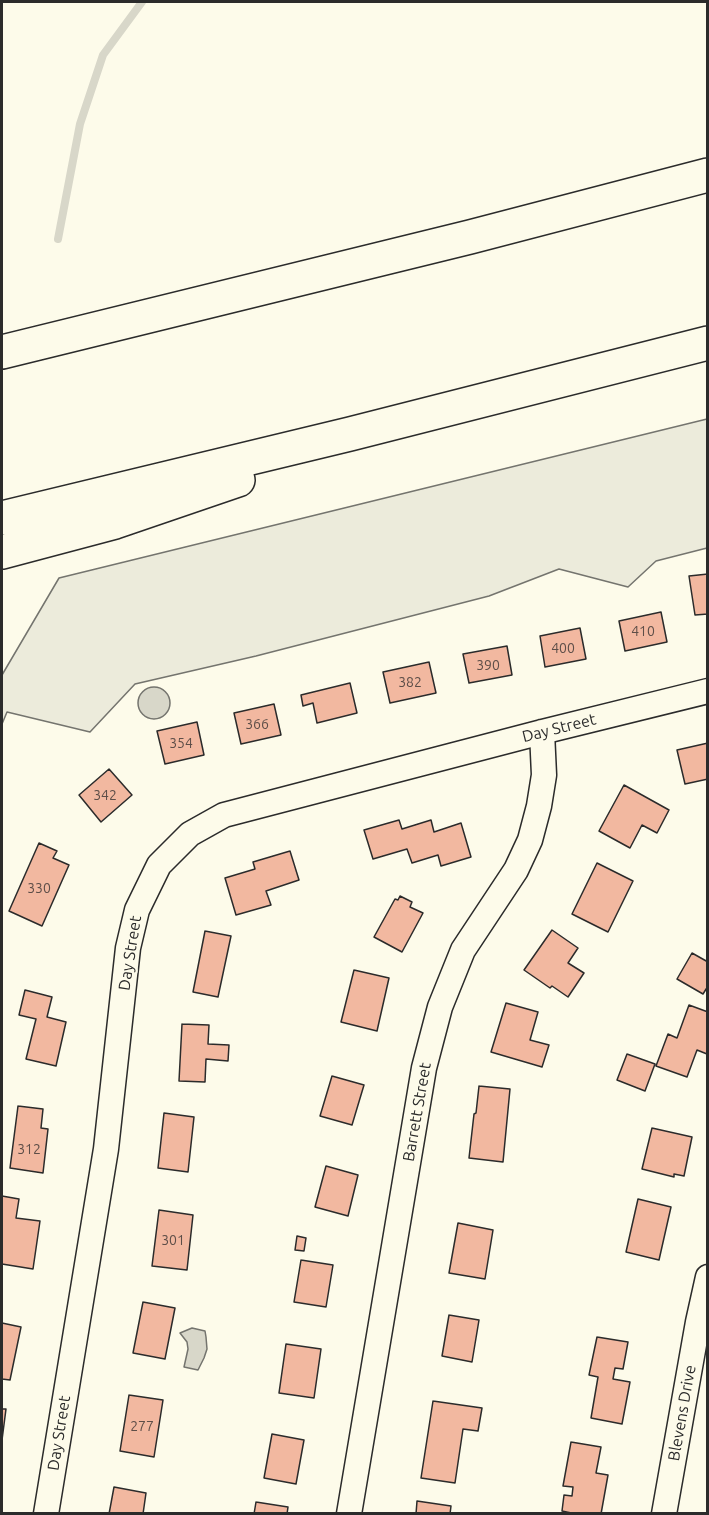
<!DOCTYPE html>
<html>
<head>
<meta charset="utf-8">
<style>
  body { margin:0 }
  #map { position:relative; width:709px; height:1515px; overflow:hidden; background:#fdfbea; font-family:Ubuntu,sans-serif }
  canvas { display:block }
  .frame { position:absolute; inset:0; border:3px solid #2b2b2b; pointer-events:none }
</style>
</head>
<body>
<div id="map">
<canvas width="709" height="1515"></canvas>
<div class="frame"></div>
</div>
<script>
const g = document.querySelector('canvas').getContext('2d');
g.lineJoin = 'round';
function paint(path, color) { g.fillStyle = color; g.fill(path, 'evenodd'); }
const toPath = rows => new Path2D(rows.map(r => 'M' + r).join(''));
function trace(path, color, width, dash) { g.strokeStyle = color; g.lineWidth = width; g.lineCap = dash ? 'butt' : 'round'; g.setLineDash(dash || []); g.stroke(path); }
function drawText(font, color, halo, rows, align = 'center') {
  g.font = font + ' Ubuntu,sans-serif'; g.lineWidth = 4.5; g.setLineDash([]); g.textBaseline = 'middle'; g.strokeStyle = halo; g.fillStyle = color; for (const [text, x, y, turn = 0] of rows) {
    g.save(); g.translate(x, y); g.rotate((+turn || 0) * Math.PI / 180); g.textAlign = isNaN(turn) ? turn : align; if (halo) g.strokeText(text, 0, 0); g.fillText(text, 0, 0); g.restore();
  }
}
const green = toPath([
  [707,419,707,548,656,561,628,587,559,569,489,596,256,656,135,684,90,732,7,712,2,724,2,675,59,578,707,419]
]);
const water = toPath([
  '138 703a16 16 0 1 1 32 0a16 16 0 1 1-32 0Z',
  [192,1328,205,1331,206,1337,207,1349,204,1358,198,1370,184,1367,188,1349,187,1342,180,1333,192,1328]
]);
const stream = toPath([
  [58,239,80,124,103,55,142,2]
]);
const building = toPath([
  [708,574,708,614,695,615,689,576,708,574],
  [661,612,667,642,625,651,619,621,661,612],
  [580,628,586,659,545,667,540,636,580,628],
  [507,646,512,675,469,683,463,654,507,646],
  [429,662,436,693,390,703,383,672,429,662],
  [350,683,357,713,317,723,313,703,303,706,301,695,350,683],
  [274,704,281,735,241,744,234,713,274,704],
  [197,722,204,755,165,764,157,731,197,722],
  [708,743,708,779,685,784,677,750,708,743],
  [109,769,132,795,101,822,79,795,109,769],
  [624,785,669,810,657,833,642,825,630,848,599,831,624,785],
  [399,820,402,829,431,820,434,832,461,823,471,857,441,866,438,855,412,863,407,849,373,859,364,830,399,820],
  [39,843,57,851,53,858,69,865,42,926,9,911,39,843],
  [290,851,299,880,266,891,271,905,236,915,225,878,255,869,253,862,290,851],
  [597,863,633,881,608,932,572,914,597,863],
  [400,896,412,902,410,907,423,913,402,952,374,937,395,899,398,900,400,896],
  [552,930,578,948,568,963,584,973,568,997,552,986,550,988,524,970,552,930],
  [205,931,231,936,218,997,193,992,205,931],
  [692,953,708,962,708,986,703,994,677,979,692,953],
  [354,970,389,978,377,1031,341,1022,354,970],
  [25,990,52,997,47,1017,66,1022,56,1066,26,1059,36,1019,19,1015,25,990],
  [506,1003,538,1012,530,1040,549,1045,542,1067,491,1052,506,1003],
  [689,1005,708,1012,708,1052,707,1054,697,1050,687,1077,656,1066,668,1034,677,1038,689,1005],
  [182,1024,209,1025,208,1044,229,1045,228,1061,206,1059,205,1082,179,1081,182,1024],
  [627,1054,655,1064,645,1091,617,1080,627,1054],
  [332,1076,364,1085,352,1125,320,1116,332,1076],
  [479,1086,510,1089,503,1162,469,1158,474,1114,476,1113,479,1086],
  [18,1106,43,1109,41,1128,48,1129,43,1173,10,1168,18,1106],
  [164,1113,194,1117,188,1172,158,1168,164,1113],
  [652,1128,692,1137,684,1176,674,1174,674,1177,642,1169,652,1128],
  [326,1166,358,1175,348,1216,315,1207,326,1166],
  [2,1196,19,1199,16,1218,40,1221,33,1269,2,1264,2,1196],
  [638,1199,671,1207,659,1260,626,1252,638,1199],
  [159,1210,193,1215,187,1270,152,1266,159,1210],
  [458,1223,493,1230,485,1279,449,1273,458,1223],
  [297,1236,306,1238,304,1251,295,1250,297,1236],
  [301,1260,333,1265,326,1307,294,1302,301,1260],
  [143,1302,175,1308,165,1359,133,1353,143,1302],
  [449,1315,479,1320,472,1362,442,1356,449,1315],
  [2,1323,21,1327,10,1380,2,1379,2,1323],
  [597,1337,628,1342,623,1369,615,1368,613,1379,630,1382,622,1424,591,1418,598,1377,589,1375,597,1337],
  [286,1344,321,1349,314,1398,279,1393,286,1344],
  [129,1395,163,1400,154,1457,120,1451,129,1395],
  [433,1401,482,1408,478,1431,463,1429,455,1483,421,1478,433,1401],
  [2,1409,6,1409,2,1440,2,1409],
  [272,1434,304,1440,296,1484,264,1478,272,1434],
  [571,1442,601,1447,596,1473,608,1475,601,1514,576,1514,562,1511,564,1495,572,1496,573,1487,563,1486,571,1442],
  [114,1487,146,1493,143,1514,109,1514,114,1487],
  [417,1501,451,1506,450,1514,416,1514,417,1501],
  [256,1502,288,1507,287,1514,254,1514,256,1502]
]);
const minor = toPath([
  [46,1514,106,1149,128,948,137,910,159,865,190,834,224,815,542,732,708,691],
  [349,1514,424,1068,440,1007,463,950,516,870,530,840,539,806,544,775,542,732],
  [664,1514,698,1322,708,1277]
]);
const motorway = toPath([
  [2,352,470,237,708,175],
  [2,518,350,434,708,343],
  [2,552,115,522,238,480]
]);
const numberNames = [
  ["410",643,631],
  ["400",563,648],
  ["390",488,665],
  ["382",410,682],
  ["366",257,724],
  ["354",181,743],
  ["342",105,795],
  ["330",39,888],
  ["312",29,1149],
  ["301",173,1240],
  ["277",142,1426]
];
const streetNames = [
  ["Day Street",559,728,-14],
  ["Day Street",130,953,-81],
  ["Barrett Street",417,1112,-80],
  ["Blevens Drive",682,1413,-80],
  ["Day Street",59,1433,-81]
];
paint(green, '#ecebdb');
trace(green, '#74746e', 1.5);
paint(water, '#d8d7c9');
trace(water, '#74746e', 1.5);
trace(stream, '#d8d7c9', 8);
paint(building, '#f2b8a0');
trace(building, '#2b2b2b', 1.5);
trace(minor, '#2b2b2b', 27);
trace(motorway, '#2b2b2b', 36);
trace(minor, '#fdfbea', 24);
trace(motorway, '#fdfbea', 33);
drawText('14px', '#5d4e48', null, numberNames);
drawText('16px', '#2b2b2b', '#fdfbea', streetNames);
</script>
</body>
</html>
